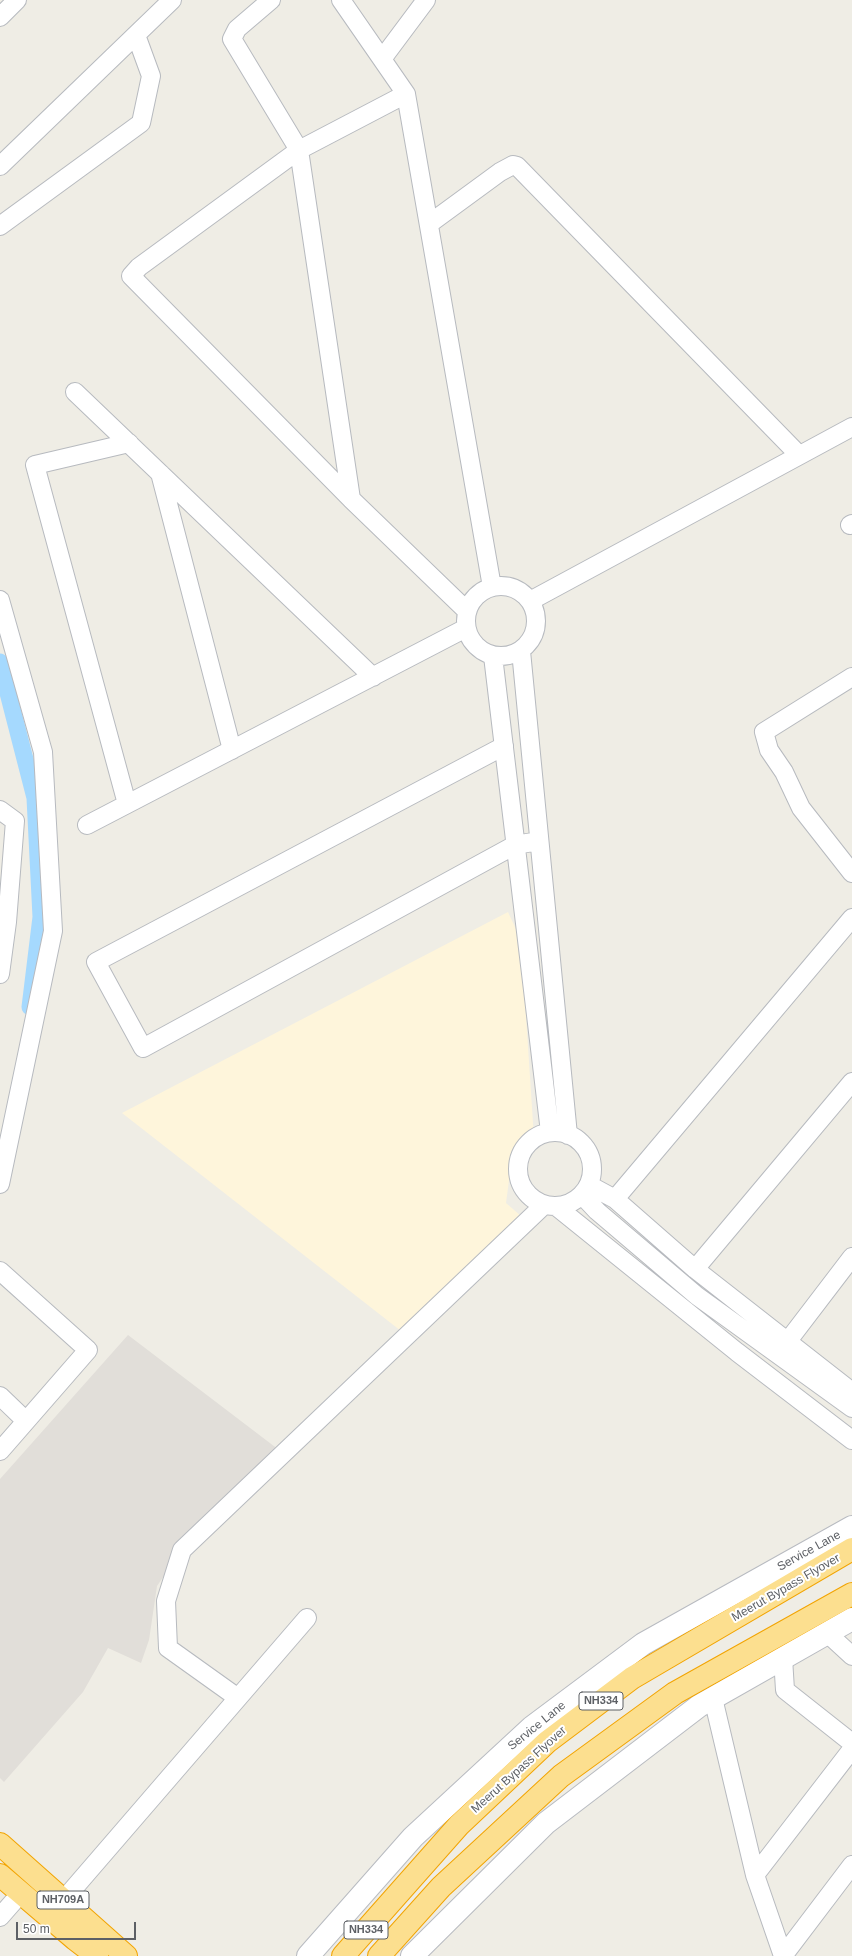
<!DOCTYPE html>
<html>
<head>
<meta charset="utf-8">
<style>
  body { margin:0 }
  #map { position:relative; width:852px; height:1956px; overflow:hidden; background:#efede5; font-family:Arial,sans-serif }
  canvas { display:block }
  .scale { position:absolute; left:16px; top:1922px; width:120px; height:18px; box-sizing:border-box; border:2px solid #5d6065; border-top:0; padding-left:5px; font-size:12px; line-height:14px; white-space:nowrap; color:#5d6065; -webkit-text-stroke:3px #fff; paint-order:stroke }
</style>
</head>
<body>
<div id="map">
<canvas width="852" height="1956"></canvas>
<div class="scale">50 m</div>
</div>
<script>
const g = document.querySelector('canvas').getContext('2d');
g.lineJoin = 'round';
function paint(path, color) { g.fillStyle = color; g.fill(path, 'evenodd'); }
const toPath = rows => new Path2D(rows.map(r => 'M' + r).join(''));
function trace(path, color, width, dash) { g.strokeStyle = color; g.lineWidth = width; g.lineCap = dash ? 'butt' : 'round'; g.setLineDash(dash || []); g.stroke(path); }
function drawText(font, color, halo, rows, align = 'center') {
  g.font = font + ' Arial,sans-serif'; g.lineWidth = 4; g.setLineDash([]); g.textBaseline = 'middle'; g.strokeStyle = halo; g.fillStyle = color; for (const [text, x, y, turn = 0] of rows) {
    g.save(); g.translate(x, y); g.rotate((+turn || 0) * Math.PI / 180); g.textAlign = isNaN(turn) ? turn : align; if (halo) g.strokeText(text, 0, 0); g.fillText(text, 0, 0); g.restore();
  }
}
const commercial = toPath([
  [508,912,521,940,534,1138,526,1145,510,1173,506,1203,529,1223,410,1338,122,1113]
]);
const industrial = toPath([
  [128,1335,283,1453,182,1550,157,1586,149,1640,141,1663,108,1648,83,1692,4,1782,0,1778,0,1479]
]);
const canal = toPath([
  [0,662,35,798,41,917,30,1007]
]);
const street = toPath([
  [271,0,237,29,232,39,299,150,351,499],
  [341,0,406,94,492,587],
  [0,17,17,0],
  [382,59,426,0],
  [406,94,299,150,139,267,131,276,351,499,467,611],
  [0,166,172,0],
  [429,224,500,172,513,165,517,166,799,455],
  [0,226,141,123,151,76,136,35],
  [75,392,373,677],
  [160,473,232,750],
  [850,525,852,524],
  '466 621a35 35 0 1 1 70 0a35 35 0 1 1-70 0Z',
  [0,600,43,752,53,931,0,1184],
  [530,601,852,427],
  [521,651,568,1135],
  [493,656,550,1132],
  [852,677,764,732,769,750,784,772,801,808,852,873],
  [504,746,96,962,143,1048,515,845,539,841],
  [127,804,35,465,129,443],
  [0,810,15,821,7,922,0,974],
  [87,825,466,628],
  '518 1169a37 37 0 1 1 74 0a37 37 0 1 1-74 0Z',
  [589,1185,615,1199,695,1269,852,1392],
  [582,1195,597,1211,697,1296,852,1408],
  [615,1199,852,918],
  [557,1207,737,1352,852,1440],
  [695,1269,852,1082],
  [0,1271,88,1350,0,1451],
  [781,1350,852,1257],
  [0,1396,26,1421],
  [827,1633,852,1656],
  [783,1658,785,1690,852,1743],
  [238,1698,168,1648,166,1601,182,1550,544,1205],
  [713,1698,755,1875,783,1956],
  [755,1875,852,1749],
  [55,1910,307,1618],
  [0,1917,21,1893],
  [783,1956,852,1865]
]);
const secondary = toPath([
  [308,1956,413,1837,532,1727,643,1644,852,1527],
  [412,1956,546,1823,699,1706,852,1619]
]);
const highway = toPath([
  [0,1844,126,1956],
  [0,1875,75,1939,97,1956],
  [343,1956,459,1825,547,1742,632,1678,852,1549],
  [379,1956,441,1887,561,1776,675,1693,852,1594]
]);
const shields = [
  [601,1701,44],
  [63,1900,52],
  [366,1930,44]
];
const shieldNames = [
  ["NH334",601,1701],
  ["NH709A",63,1900],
  ["NH334",366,1930]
];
const streetNames = [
  ["Service Lane",809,1551,-29],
  ["Meerut Bypass Flyover",786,1588,-30],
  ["Service Lane",537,1726,-39],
  ["Meerut Bypass Flyover",519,1770,-42]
];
paint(commercial, '#fef5db');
paint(industrial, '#e1ded9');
trace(canal, '#a5d9fe', 17);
trace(street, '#b7babf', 20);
trace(secondary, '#b8bbc1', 24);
trace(highway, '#f2a402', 24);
trace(street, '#fff', 18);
trace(secondary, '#fff', 22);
trace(highway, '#fcdf8f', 22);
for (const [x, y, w] of shields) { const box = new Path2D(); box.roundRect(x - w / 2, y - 9, w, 18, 3); g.fillStyle = '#fff'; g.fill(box); trace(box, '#5d6065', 1); }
drawText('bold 11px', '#5d6065', null, shieldNames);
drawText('12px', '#5d6065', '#fff', streetNames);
</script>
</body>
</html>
